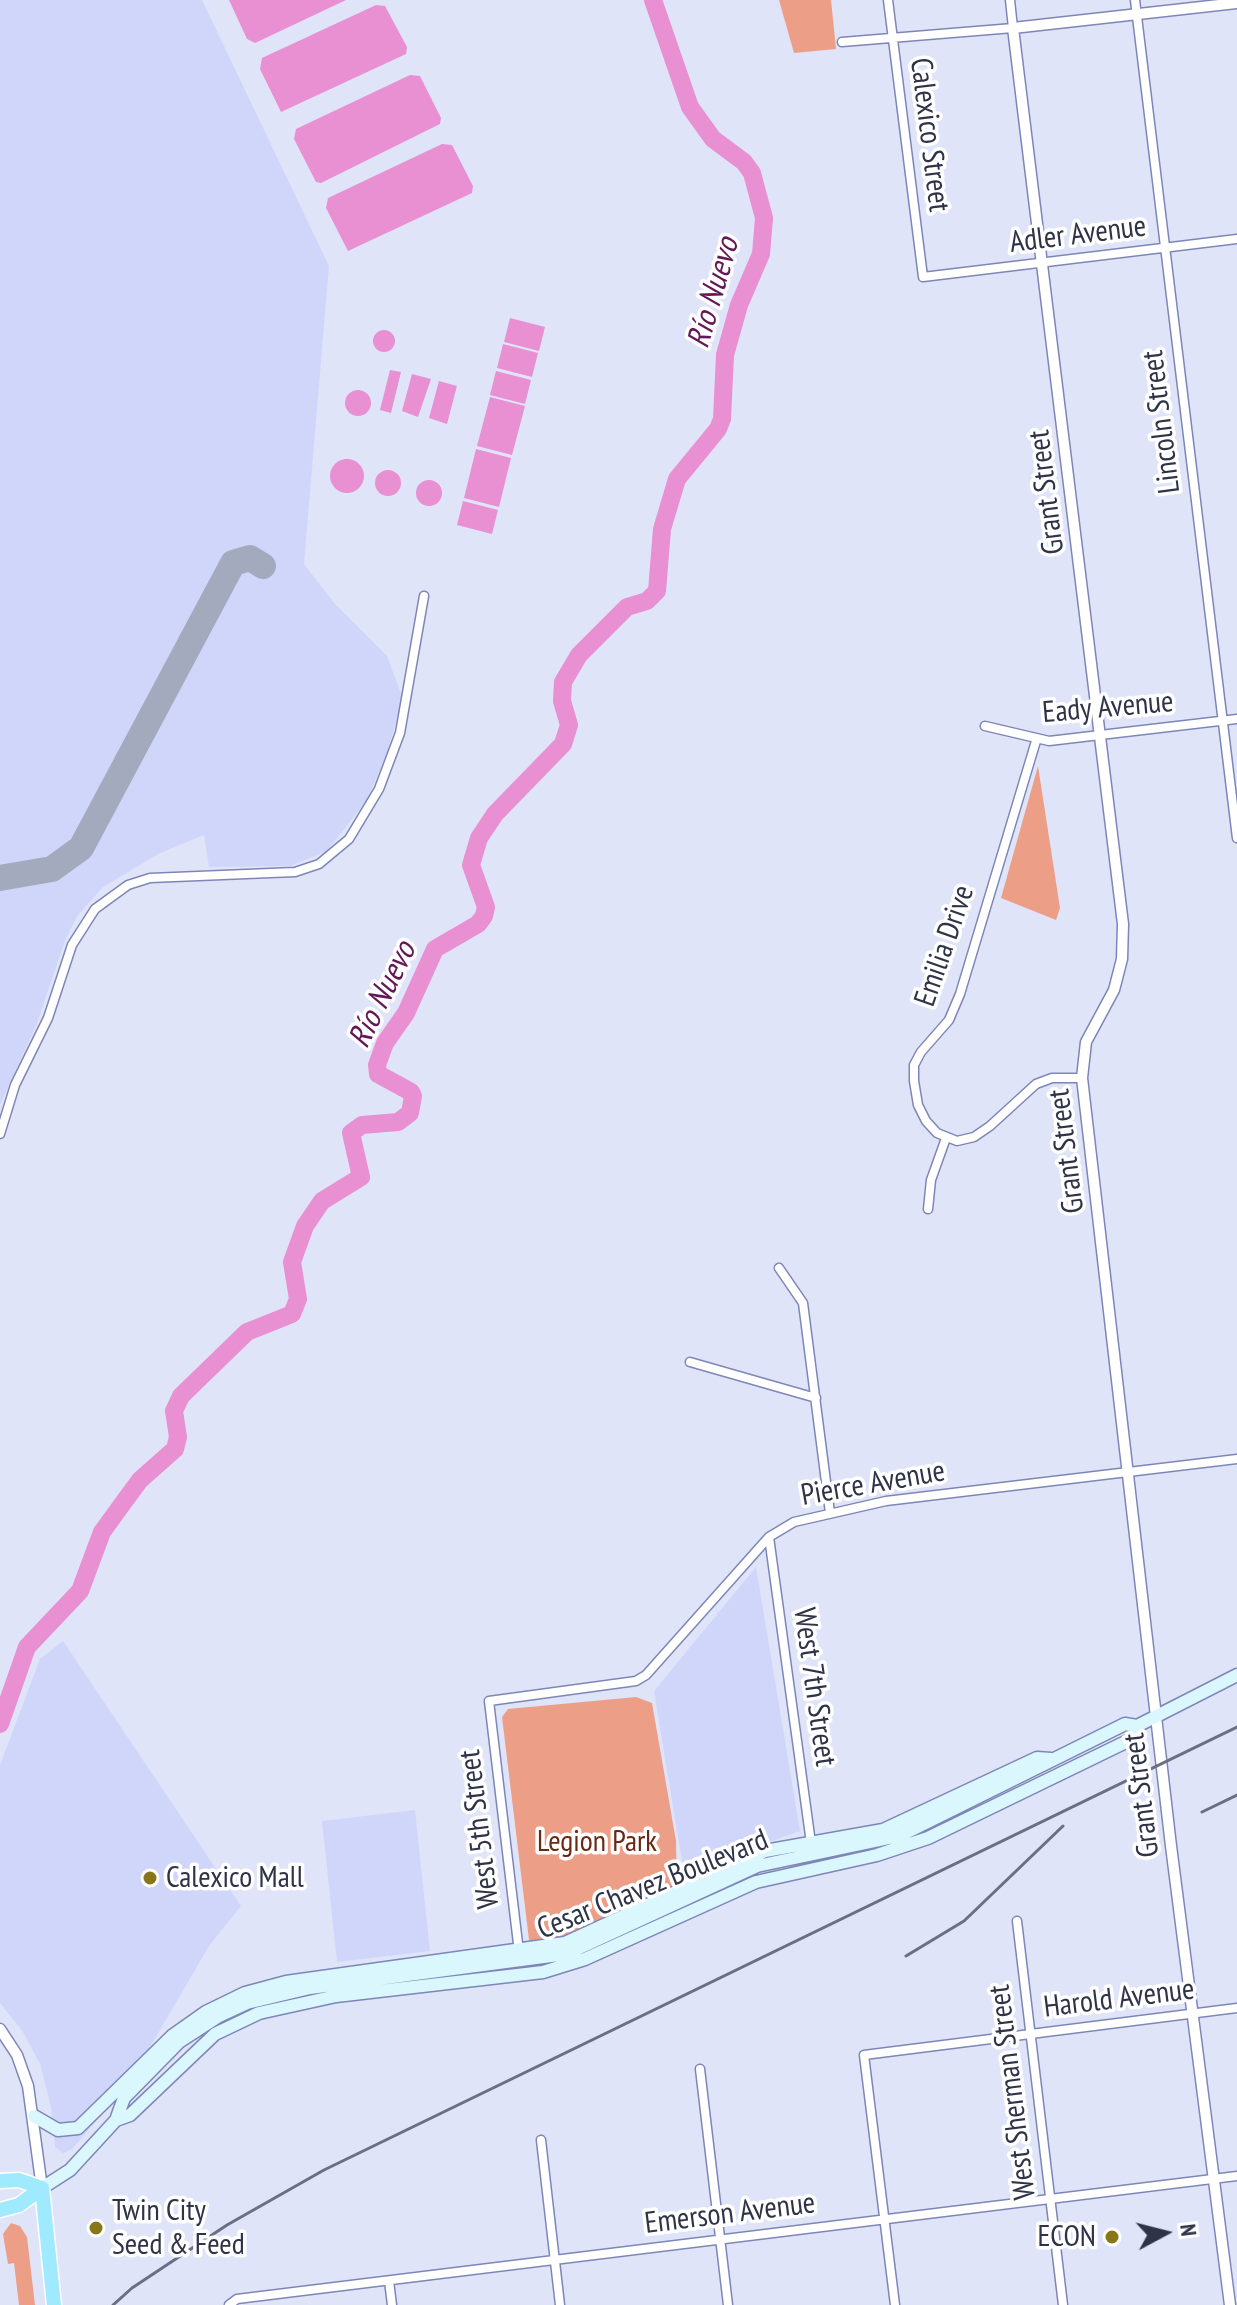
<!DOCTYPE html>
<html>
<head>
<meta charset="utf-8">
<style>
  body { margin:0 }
  #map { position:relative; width:1237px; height:2305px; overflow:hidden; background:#dfe4f9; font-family:"PT Sans Narrow",sans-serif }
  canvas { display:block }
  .north { position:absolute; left:1125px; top:2193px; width:80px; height:80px; -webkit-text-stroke:6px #fff; paint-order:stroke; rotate:83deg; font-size:22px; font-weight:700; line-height:32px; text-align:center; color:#2f3347 }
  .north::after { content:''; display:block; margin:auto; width:28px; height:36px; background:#2f3347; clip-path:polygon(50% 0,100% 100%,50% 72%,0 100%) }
</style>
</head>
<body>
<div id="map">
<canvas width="1237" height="2305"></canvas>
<div class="north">N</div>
</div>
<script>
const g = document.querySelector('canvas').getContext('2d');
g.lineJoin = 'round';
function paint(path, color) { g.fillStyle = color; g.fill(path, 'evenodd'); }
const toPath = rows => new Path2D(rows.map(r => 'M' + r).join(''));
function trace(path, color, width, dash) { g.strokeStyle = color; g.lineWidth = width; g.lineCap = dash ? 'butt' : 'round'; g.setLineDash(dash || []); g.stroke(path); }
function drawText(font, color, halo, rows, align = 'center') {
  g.font = font + ' "PT Sans Narrow",sans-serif'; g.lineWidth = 7; g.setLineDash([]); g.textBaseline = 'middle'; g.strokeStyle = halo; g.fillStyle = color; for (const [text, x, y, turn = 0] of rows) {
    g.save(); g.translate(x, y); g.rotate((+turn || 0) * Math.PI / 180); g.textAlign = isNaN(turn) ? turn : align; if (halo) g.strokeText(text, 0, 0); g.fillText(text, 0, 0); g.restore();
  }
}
const built = toPath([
  [0,0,202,0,329,266,304,564,335,604,387,656,403,699,387,753,367,800,327,851,290,866,209,867,204,835,160,853,103,887,78,915,66,938,37,1023,0,1105],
  [756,1567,800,1831,684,1873,654,1691],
  [63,1641,241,1906,209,1946,129,2083,72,2149,63,2153,55,2147,51,2107,40,2064,23,2032,0,2003,0,1765,40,1659],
  [415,1810,430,1951,337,1962,322,1821]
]);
const green = toPath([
  [779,0,831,0,836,49,794,53],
  [1038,766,1060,908,1056,920,1001,898],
  [636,1697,652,1703,676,1841,677,1895,591,1939,530,1948,502,1717,508,1709],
  [11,2223,20,2226,27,2237,35,2305,19,2305,14,2263,8,2264,3,2234]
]);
const water = toPath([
  [229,0,346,0,255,43,247,39],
  [376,5,385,6,407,47,406,54,281,112,260,69,262,58],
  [410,75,420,76,441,118,440,124,321,183,316,182,294,139,296,129],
  [442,144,452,145,473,186,472,193,348,251,326,208,328,198],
  [510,318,545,327,539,351,504,342],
  '373 341a11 11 0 1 1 22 0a11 11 0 1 1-22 0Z',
  [503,344,538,353,532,377,497,368],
  [390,370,401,372,391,413,380,410],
  [496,371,531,380,525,404,490,395],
  [412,374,431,379,418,417,402,411],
  [439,381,457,386,447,424,429,418],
  '345 403a13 13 0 1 1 26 0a13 13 0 1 1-26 0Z',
  [490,397,525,406,512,455,477,446],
  [476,449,511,458,499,507,464,498],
  '330 476a17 17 0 1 1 34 0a17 17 0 1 1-34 0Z',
  '375 483a13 13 0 1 1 26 0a13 13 0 1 1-26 0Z',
  '416 493a13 13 0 1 1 26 0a13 13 0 1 1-26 0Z',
  [463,501,498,510,492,534,457,525]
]);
const river = toPath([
  [0,1724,27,1647,80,1591,102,1532,126,1499,140,1480,175,1449,178,1437,174,1411,181,1396,247,1332,292,1314,298,1299,292,1262,305,1226,322,1201,361,1177,351,1133,362,1125,398,1122,410,1113,413,1096,411,1092,378,1074,377,1065,385,1043,406,1013,435,949,478,924,484,916,486,907,471,865,479,838,495,814,563,744,569,725,562,701,563,682,579,655,627,607,647,601,657,591,662,529,677,479,718,429,722,419,725,355,739,305,761,254,764,218,752,173,744,162,713,139,690,107,653,0]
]);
const taxiway = toPath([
  [0,878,52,869,81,848,233,563,250,558,263,566]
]);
const minor = toPath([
  [888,0,923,277,1237,239],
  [1135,0,1237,838],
  [842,42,1013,28,1010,0],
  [985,726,1049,741,1237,719],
  [1036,741,960,994,949,1020,921,1052,914,1065,914,1081,918,1105,926,1121,937,1133,957,1141,974,1137,990,1126,1036,1084,1052,1078,1082,1078],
  [0,1134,15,1085,48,1018,72,945,95,909,128,885,150,878,295,872,319,864,349,839,379,789,400,733,424,596],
  [928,1209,931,1180,946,1138],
  [779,1268,803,1303,830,1513],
  [690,1362,816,1398],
  [769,1537,811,1843],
  [1017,1921,1063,2305],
  [519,1952,489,1701,636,1681,646,1675,769,1537,794,1522,886,1501,1237,1459],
  [700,2069,728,2305],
  [541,2140,560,2305],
  [389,2281,392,2305],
  [229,2305,237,2299,1237,2176],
  [895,2305,864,2055,1237,2008]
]);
const tertiary = toPath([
  [0,2029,17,2055,28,2086,42,2188],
  [1230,2305,1171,1846,1082,1078,1086,1042,1114,990,1122,959,1123,924,1013,28,1237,3]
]);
const secondary = toPath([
  [34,2116,58,2130,78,2128,172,2036,206,2012,245,1993,286,1982,565,1943,765,1851,883,1830,1037,1758,1051,1759],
  [116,2120,130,2115,215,2034,259,2013,336,1996,543,1972,585,1959,756,1882,877,1855,928,1838,1134,1738,1137,1726],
  [42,2188,70,2170,116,2120,124,2098,179,2042,219,2016,247,2003,310,1988,566,1954,757,1866,899,1836,1125,1724,1137,1726,1237,1675]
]);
const trunk = toPath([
  [0,2181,19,2180,42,2188],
  [42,2188,54,2305],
  [0,2210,19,2205,42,2188]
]);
const rail = toPath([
  [1202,1812,1237,1795],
  [906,1956,964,1921,1063,1826],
  [113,2305,132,2288,227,2225,324,2170,1237,1727]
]);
const markers = [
  [150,1878,8,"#887619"],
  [96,2228,8,"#887619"],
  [1112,2237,8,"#887619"]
];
const streetNames = [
  ["Calexico Street",929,135,83],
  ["Adler Avenue",1078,235,-7],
  ["Lincoln Street",1162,422,-97],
  ["Grant Street",1047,492,-97],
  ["Eady Avenue",1108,708,-5],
  ["Emilia Drive",945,946,-71],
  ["Grant Street",1067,1151,-97],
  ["Pierce Avenue",873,1484,-10],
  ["West 7th Street",814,1687,82],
  ["Grant Street",1142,1795,-97],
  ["West 5th Street",480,1829,-97],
  ["Cesar Chavez Boulevard",653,1885,-22],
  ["Harold Avenue",1119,1999,-7],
  ["West Sherman Street",1013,2092,-97],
  ["Emerson Avenue",730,2214,-7]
];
const parkNames = [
  ["Legion Park",597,1842]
];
const poiNames = [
  ["Calexico Mall",166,1878],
  ["Twin City",112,2211],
  ["Seed & Feed",112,2245],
  ["ECON",1096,2237,"right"]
];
const waterNames = [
  ["Río Nuevo",714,293,-74],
  ["Río Nuevo",383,995,-64]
];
paint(built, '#d0d6fa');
paint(green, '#ed9e87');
paint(water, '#e890d2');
trace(river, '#e890d2', 18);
trace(taxiway, '#a4aabe', 26);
trace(minor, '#7e86b7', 11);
trace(tertiary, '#7e86b7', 13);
trace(secondary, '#7e86b7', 15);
trace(trunk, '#fff', 17);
trace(minor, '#fff', 8);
trace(tertiary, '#fff', 10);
trace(secondary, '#dbf7fe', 12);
trace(trunk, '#9feafe', 14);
trace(rail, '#6a6f83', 3);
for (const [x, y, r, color] of markers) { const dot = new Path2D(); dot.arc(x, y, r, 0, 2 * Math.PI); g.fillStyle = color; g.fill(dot); trace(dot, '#fff', 3); }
drawText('30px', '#2f3347', '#fff', streetNames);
drawText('30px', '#6a2815', '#fff', parkNames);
drawText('30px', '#2f3347', '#fff', poiNames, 'left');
drawText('italic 32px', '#641756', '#fff', waterNames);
</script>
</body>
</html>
